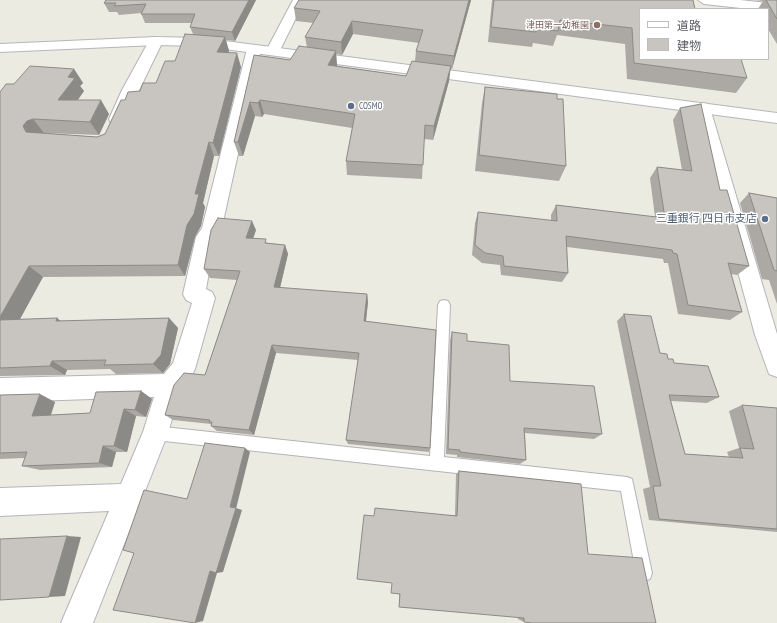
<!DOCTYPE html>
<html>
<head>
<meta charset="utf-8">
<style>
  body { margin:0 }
  #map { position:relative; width:777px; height:623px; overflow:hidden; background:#ecebe2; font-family:"PT Sans Narrow","Noto Sans JP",sans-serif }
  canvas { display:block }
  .legend { position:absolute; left:639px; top:8px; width:130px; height:52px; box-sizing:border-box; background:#fff; border:1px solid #bdbec0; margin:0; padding:5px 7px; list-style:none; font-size:12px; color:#5a5d62 }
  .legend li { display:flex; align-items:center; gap:8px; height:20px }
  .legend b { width:20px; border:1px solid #bdbec0 }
</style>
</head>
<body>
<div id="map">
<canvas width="777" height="623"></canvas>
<ul class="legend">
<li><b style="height:5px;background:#fff"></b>道路</li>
<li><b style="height:11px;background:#c8c5c0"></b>建物</li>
</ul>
</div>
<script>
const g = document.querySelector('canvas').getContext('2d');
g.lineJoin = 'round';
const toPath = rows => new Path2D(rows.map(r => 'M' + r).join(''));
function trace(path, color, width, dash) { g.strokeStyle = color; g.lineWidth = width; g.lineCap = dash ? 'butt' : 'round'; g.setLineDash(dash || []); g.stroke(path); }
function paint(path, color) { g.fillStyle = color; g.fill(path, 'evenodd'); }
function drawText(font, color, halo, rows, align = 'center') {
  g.font = font + ' "PT Sans Narrow","Noto Sans JP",sans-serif'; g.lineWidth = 3; g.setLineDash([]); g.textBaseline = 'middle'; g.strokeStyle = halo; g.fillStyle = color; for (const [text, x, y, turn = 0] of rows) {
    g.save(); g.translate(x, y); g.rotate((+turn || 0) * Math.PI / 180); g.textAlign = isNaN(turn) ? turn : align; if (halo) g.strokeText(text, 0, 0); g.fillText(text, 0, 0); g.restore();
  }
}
const lane = toPath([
  [444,300,448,301,450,305,444,457,627,477,632,479,652,573,650,579,644,581,638,579,636,573,621,491,155,440,150,438,148,433,150,428,155,426,430,456,438,305,440,301,444,300]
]);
const street = toPath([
  [293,0,305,0,278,54,268,54,266,51,293,0],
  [698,0,740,0,777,4,777,12,768,11,768,9,750,9,704,4,698,0],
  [156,37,161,38,163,41,125,119,123,123,117,124,111,123,109,119,122,90,149,41,151,38,156,37],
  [254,45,259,46,261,49,221,231,215,239,206,289,212,292,215,298,195,369,191,377,180,391,168,433,93,623,61,623,109,511,0,516,0,488,121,484,143,432,154,397,0,402,0,378,164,374,173,363,192,303,186,300,183,294,196,237,202,228,247,49,249,46,254,45],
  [702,103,708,104,710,108,777,334,777,377,769,374,755,335,694,108,696,104,702,103]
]);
const secondary = toPath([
  [156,37,202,38,777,113,777,123,202,46,156,45,0,52,0,44,156,37]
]);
const wall = toPath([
  [106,0,256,0,235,41,226,40,229,51,229,53,241,67,219,156,214,156,203,203,205,207,201,226,195,237,185,276,43,277,20,319,61,321,169,318,178,328,170,364,163,373,116,374,110,369,67,370,65,375,0,376,0,92,14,84,74,69,83,83,80,86,84,91,78,100,109,114,99,135,43,133,97,137,105,134,125,100,140,91,156,83,175,61,193,34,190,27,192,23,145,23,141,13,119,15,117,12,109,12,104,3],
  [299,0,471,0,452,69,450,69,449,81,433,140,424,139,422,179,347,175,346,161,352,128,264,114,262,117,255,116,243,156,239,156,234,142,254,55,290,60,307,47,305,37,314,23,296,21,294,8],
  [353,34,419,43,416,51,415,61,406,76,337,66,336,54,342,55],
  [492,0,693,0,640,9,747,78,736,93,627,79,625,44,557,35,553,46,533,43,532,47,488,42],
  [754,0,777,0,777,44,768,29,768,9,758,9,763,1],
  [485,87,557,99,566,166,559,181,475,171,482,103],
  [680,108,720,190,749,266,737,275,731,274,742,312,730,320,678,314,668,263,664,263,663,259,567,247,568,273,562,282,501,275,500,265,482,263,472,255,475,223,478,212,551,221,551,215,556,205,655,217,650,178,657,167,682,170,673,120],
  [749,193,777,198,777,304,769,280,762,279,740,203],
  [256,230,253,238,268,243,285,245,288,254,280,288,367,294,368,302,366,321,430,448,429,452,348,444,346,440,358,360,276,353,254,435,217,431,211,426,211,424,173,420,165,415,205,375,237,280,210,278,204,269],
  [624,314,660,353,668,359,719,397,707,403,671,401,685,454,729,457,727,452,739,448,729,411,742,405,777,408,777,532,649,520,643,489,650,487,617,321],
  [452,332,467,341,510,381,602,434,594,439,525,433,526,460,520,464,457,457,457,455,446,454,450,340],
  [141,391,152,399,146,417,136,416,127,452,116,452,112,467,40,470,22,466,25,458,0,459,0,395,55,402,51,415,90,413],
  [459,471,581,484,524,622,518,619,518,617,399,607,399,594,392,583,374,516,455,515,456,474]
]);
const shadedWall = toPath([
  [249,0,256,0,235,41,232,32],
  [469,0,471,0,452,69,454,56],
  [352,21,353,34,342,55,341,42],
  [225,37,229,51,222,66,217,52],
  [336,51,337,66,330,80,328,65],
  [237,53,241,67,219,156,213,143],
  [451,66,449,81,433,140,434,126],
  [74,69,83,83,80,86,84,91,68,113,58,100,68,77],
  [101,100,109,114,99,135,90,122],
  [260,100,264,114,262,117,258,103],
  [250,102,255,116,243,156,238,142],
  [33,119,44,133,38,135,26,132,23,126,27,121],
  [209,142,214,156,203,203,205,207,201,226,195,237,185,276,178,265,187,225],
  [252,221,256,230,250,248,246,238],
  [285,245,288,254,278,296,274,287],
  [29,266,43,277,14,330,0,321,0,317],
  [367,294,368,302,365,329,364,321],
  [57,318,70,328,56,321],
  [169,318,178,328,170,364,163,373,153,364],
  [272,345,276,353,254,435,249,430],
  [52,361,67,370,65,375,50,366],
  [141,391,152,399,146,417,135,410],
  [40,394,55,402,48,423,32,416],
  [124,409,136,416,127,452,114,446],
  [103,446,116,452,112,467,99,463],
  [245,448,250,452,236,509,230,507],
  [236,508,242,510,223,572,217,573,203,621,195,623,210,571],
  [67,536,81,537,65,596,49,597]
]);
const building = toPath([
  [106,0,249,0,232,32,190,27,195,14,141,14,146,4,114,6,116,3,104,3,106,0],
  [299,0,469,0,454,56,416,51,423,30,352,21,341,42,305,37,320,11,294,8,299,0],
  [494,0,693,0,695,9,640,9,640,59,741,59,747,78,634,63,632,28,560,20,558,31,536,28,536,32,491,27,494,0],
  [766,0,777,0,777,19,766,0],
  [185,34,225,37,217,52,237,53,213,143,209,142,195,194,199,194,194,214,187,225,178,265,29,266,0,317,0,92,6,84,14,84,30,66,74,69,68,77,75,78,58,100,101,100,90,122,33,119,27,121,23,126,26,132,97,137,105,134,121,100,125,100,128,92,140,91,143,83,156,83,165,61,175,61,185,34],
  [299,46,336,51,328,65,406,76,412,61,451,66,434,126,425,125,423,165,346,161,355,114,260,100,258,103,250,102,238,142,234,142,254,55,290,60,299,46],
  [485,87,557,94,557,99,563,99,566,166,479,155,485,87],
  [701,104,720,190,727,190,749,266,728,263,742,312,688,305,677,254,673,253,672,250,566,236,568,273,504,266,503,256,485,253,475,245,478,212,557,221,556,205,665,218,657,167,692,171,680,108,701,104],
  [749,193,777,198,777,271,774,270,749,193],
  [218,218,252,221,246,238,266,239,265,243,285,245,274,287,367,294,364,321,436,330,430,448,346,440,359,353,272,345,249,430,211,426,212,422,209,422,210,420,165,415,174,385,184,373,205,375,240,271,204,269,211,230,218,218],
  [624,314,651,316,660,353,667,354,668,359,673,359,674,363,708,366,719,397,669,395,685,454,743,458,740,448,754,449,742,405,777,408,777,529,659,519,653,486,661,486,624,314],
  [57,318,56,321,169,318,161,355,153,364,104,365,106,360,52,361,50,366,0,368,0,320,57,318],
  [452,332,467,334,467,341,509,345,510,381,594,386,602,434,524,428,526,460,460,452,460,450,448,449,452,332],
  [141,391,135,410,124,409,114,446,103,446,99,463,22,466,27,452,0,453,0,395,40,394,32,416,90,413,96,392,141,391],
  [205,443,245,448,230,507,236,508,216,573,210,571,195,623,113,610,134,553,123,550,144,490,187,499,205,443],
  [459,471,581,484,588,554,642,558,656,623,533,623,524,622,524,618,399,607,400,594,391,593,392,583,357,579,364,515,374,516,375,508,457,516,459,471],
  [67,536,49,597,0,600,0,539,67,536]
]);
const markers = [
  [597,25,4,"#8d6e63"],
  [351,106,4,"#5c6f8a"],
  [765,219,4,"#5c6f8a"]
];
const farEducationnames = [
  ["津田第一幼稚園",589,25]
];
const farServicenames = [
  ["COSMO",359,106]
];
const serviceNames = [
  ["三重銀行 四日市支店",757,219]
];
trace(lane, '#b3b4b9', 2);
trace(street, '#b3b4b9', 2);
trace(secondary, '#b4b6bc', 2);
paint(lane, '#fff');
paint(street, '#fff');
paint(secondary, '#fff');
paint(wall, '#aca9a5');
paint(shadedWall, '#8c8a86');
paint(building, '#c8c5c0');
trace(building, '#8c8a86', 1);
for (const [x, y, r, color] of markers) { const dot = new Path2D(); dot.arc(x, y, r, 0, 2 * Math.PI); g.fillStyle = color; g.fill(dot); trace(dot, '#fff', 1.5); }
drawText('9px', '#785e54', '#fff', farEducationnames, 'right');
drawText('9px', '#4e5e75', '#fff', farServicenames, 'left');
drawText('11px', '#4e5e75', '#fff', serviceNames, 'right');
</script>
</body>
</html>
